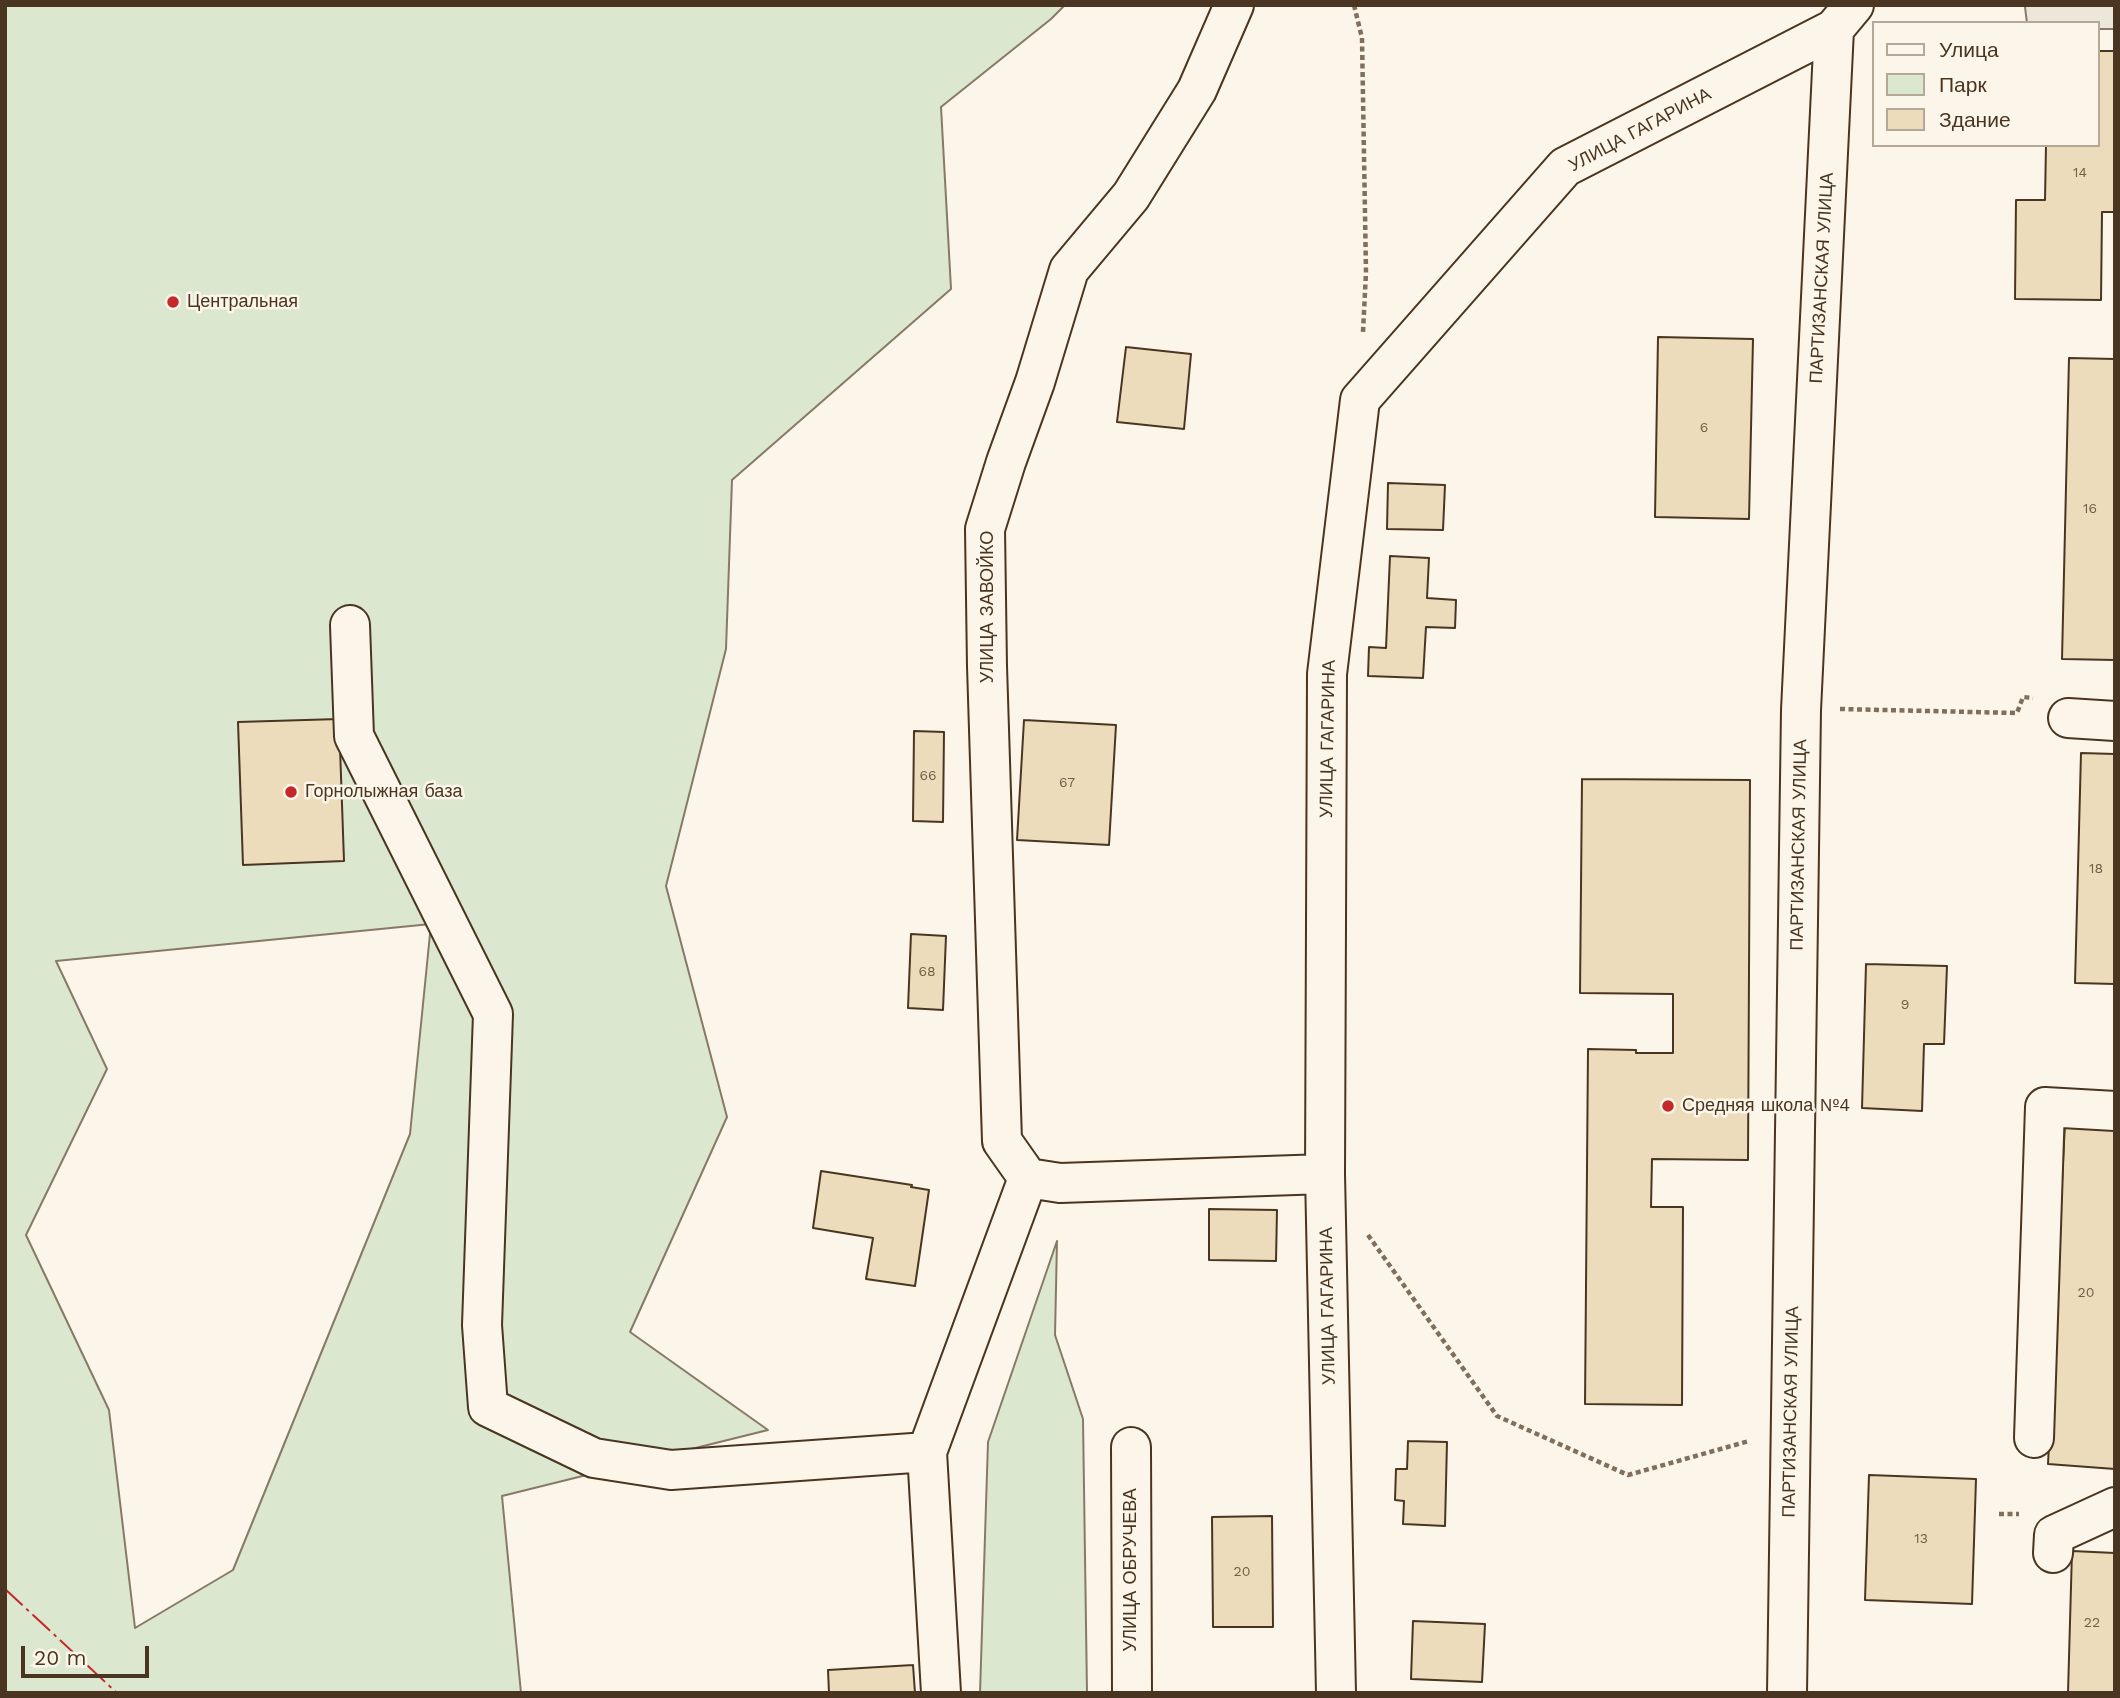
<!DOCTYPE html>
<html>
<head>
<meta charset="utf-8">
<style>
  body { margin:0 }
  #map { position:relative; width:2120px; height:1698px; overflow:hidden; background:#fbf6e9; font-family:"Work Sans",sans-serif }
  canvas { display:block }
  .frame { position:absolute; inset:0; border:7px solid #4a3520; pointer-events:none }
  .legend { position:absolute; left:1872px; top:21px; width:228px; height:126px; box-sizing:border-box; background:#fbf6e9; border:2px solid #b4a999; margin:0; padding:9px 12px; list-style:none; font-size:21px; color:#4a3520 }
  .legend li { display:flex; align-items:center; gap:14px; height:35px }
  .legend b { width:35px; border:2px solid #b4a999 }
  .scale { position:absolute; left:21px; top:1646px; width:128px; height:32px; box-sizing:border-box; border:4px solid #4a3520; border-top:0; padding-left:9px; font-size:21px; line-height:24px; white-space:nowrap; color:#4a3520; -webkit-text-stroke:5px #fbf6e9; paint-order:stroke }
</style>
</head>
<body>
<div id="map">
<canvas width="2120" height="1698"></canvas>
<div class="frame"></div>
<ul class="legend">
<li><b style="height:9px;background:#fbf6e9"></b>Улица</li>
<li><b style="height:19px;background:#dce7d0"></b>Парк</li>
<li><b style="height:19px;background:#ecdcbc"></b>Здание</li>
</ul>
<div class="scale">20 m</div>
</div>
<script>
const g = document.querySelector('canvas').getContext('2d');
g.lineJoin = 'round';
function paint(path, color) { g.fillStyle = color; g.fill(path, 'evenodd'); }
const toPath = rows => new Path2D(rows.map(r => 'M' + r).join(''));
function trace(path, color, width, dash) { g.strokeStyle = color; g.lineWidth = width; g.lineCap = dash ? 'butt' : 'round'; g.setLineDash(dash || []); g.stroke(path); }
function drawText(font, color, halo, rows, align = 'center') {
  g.font = font + ' "Work Sans",sans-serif'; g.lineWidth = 5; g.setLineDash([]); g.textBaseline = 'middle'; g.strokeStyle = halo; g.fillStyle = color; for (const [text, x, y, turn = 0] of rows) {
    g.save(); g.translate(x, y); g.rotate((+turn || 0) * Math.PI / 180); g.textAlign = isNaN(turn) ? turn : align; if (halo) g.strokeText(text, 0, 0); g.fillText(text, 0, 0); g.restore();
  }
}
const green = toPath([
  [5,5,1065,5,1051,19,941,107,951,289,732,480,726,649,666,886,727,1117,630,1332,768,1430,502,1496,521,1693,5,1693,5,5],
  [431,924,410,1134,233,1570,135,1628,109,1410,26,1235,107,1069,56,961,431,924],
  [1057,1241,1055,1335,1083,1419,1087,1693,980,1693,988,1442,1057,1241]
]);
const parking = toPath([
  [2027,5,2115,5,2115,29,2097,29,2097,23,2027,23,2025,7,2027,5]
]);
const building = toPath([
  [2097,51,2115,51,2115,212,2102,212,2101,300,2015,299,2016,200,2045,200,2046,145,2097,145,2097,51],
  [1658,337,1753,339,1749,519,1655,517,1658,337],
  [1126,347,1191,354,1184,429,1117,422,1126,347],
  [2069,358,2115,359,2115,660,2062,659,2069,358],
  [1388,483,1445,485,1443,530,1387,529,1388,483],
  [1390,556,1429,558,1427,598,1456,600,1455,628,1426,627,1423,678,1368,676,1369,647,1386,648,1390,556],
  [339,719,344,861,243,865,238,722,339,719],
  [1024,720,1116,725,1109,845,1017,840,1024,720],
  [914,731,944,732,943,822,913,821,914,731],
  [2081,753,2115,754,2115,984,2075,983,2081,753],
  [1582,779,1750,780,1748,1160,1652,1159,1651,1207,1683,1207,1682,1405,1585,1404,1588,1049,1636,1050,1636,1053,1673,1053,1673,994,1580,993,1582,779],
  [911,934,946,936,943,1010,908,1008,911,934],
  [1866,964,1947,966,1944,1044,1924,1044,1922,1111,1862,1108,1866,964],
  [2065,1122,2115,1122,2115,1469,2048,1464,2065,1122],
  [821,1171,912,1185,911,1187,929,1190,915,1286,866,1279,873,1238,813,1228,821,1171],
  [1209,1209,1277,1210,1276,1261,1209,1260,1209,1209],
  [1408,1441,1447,1442,1445,1526,1403,1524,1404,1501,1395,1500,1396,1469,1407,1469,1408,1441],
  [1869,1475,1976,1479,1972,1604,1865,1600,1869,1475],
  [1272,1516,1273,1627,1213,1627,1212,1517,1272,1516],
  [2072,1551,2115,1553,2115,1693,2068,1693,2072,1551],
  [1413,1621,1485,1624,1482,1682,1411,1679,1413,1621],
  [913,1665,915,1693,829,1693,828,1670,913,1665]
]);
const path = toPath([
  [1354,5,1362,38,1366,272,1363,332],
  [1840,709,2017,713,2023,697,2033,698],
  [1368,1235,1497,1416,1628,1475,1749,1441],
  [1999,1514,2019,1514]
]);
const minor = toPath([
  [350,625,354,736,493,1014,482,1325,488,1407,594,1458,671,1470,927,1452],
  [2068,718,2115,721],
  [1028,1178,1002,1141,987,666,985,529,1006,462,1035,382,1069,270,1131,196,1197,90,1234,5],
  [1028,1178,1060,1183,1325,1174],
  [2034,1438,2045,1107,2115,1111],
  [1131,1447,1132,1693],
  [2053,1553,2054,1535,2115,1507],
  [941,1693,927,1452,1028,1178],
  [1336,1693,1325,1174,1327,674,1360,400,1565,167,1834,29],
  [1787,1693,1801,710,1834,29,1854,5]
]);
const power = toPath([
  [5,1589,117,1693]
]);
const markers = [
  [173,302,7,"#c62828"],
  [291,792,7,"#c62828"],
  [1668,1106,7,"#c62828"]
];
const numberNames = [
  ["14",2080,173],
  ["6",1704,428],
  ["16",2090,509],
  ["66",928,776],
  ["67",1067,783],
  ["18",2096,869],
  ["68",927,972],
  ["9",1905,1005],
  ["20",2086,1293],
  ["13",1921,1539],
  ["20",1242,1572],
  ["22",2092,1623]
];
const streetNames = [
  ["УЛИЦА ГАГАРИНА",1640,130,-28],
  ["ПАРТИЗАНСКАЯ УЛИЦА",1822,278,-87],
  ["УЛИЦА ЗАВОЙКО",988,607,-90],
  ["УЛИЦА ГАГАРИНА",1328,739,-89],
  ["ПАРТИЗАНСКАЯ УЛИЦА",1799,845,-89],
  ["УЛИЦА ГАГАРИНА",1328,1306,-91],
  ["ПАРТИЗАНСКАЯ УЛИЦА",1791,1412,-89],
  ["УЛИЦА ОБРУЧЕВА",1131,1570,-90]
];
const poiNames = [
  ["Центральная",187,302],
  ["Горнолыжная база",305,792],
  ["Средняя школа №4",1682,1106]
];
paint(green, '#dce7d0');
trace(green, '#887966', 2);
paint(parking, '#ede7d9');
trace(parking, '#887966', 2);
paint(building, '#ecdcbc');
trace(building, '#4a3520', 2);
trace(minor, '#4a3520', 42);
trace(path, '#7f6f5c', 4.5, [5, 3.5]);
trace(minor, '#fbf6e9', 38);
trace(power, '#c62828', 2, [24, 5, 3.5, 5]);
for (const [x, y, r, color] of markers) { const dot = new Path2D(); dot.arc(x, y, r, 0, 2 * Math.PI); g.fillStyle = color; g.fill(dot); trace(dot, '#fbf6e9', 2.5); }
drawText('14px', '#725f47', null, numberNames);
drawText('18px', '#4a3520', '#fbf6e9', streetNames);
drawText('18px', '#4a3520', '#fbf6e9', poiNames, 'left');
</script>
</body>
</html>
